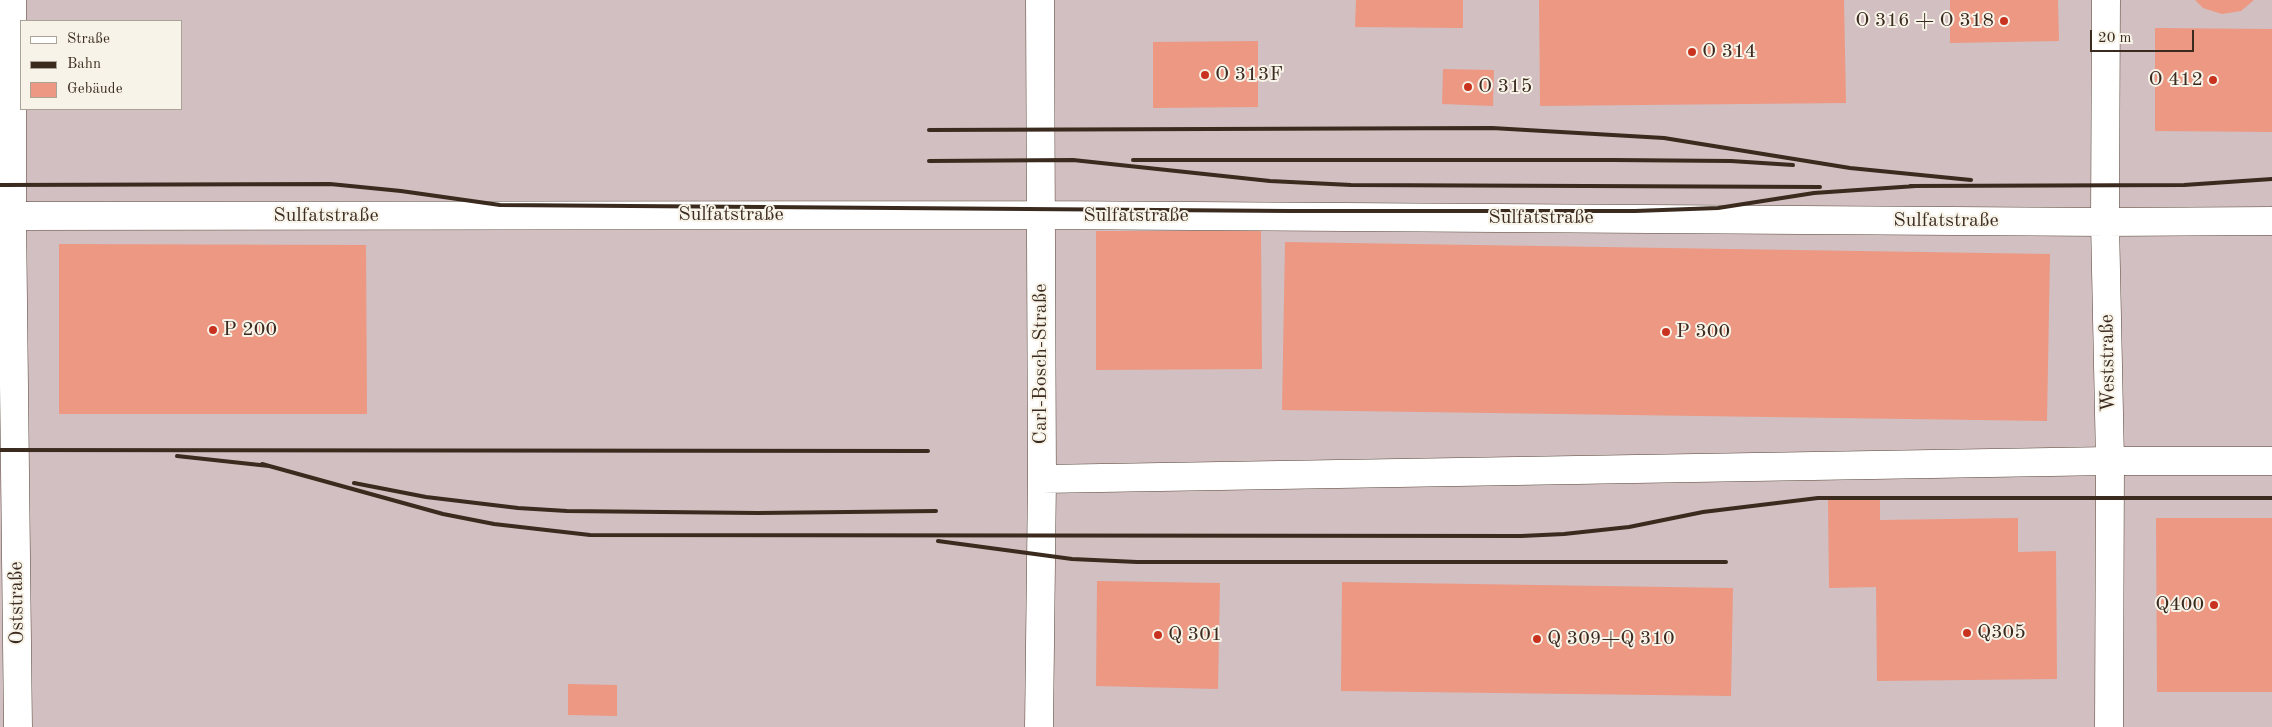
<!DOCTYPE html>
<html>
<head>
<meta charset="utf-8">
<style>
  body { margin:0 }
  #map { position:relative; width:2272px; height:727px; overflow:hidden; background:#f2e1c5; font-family:"Old Standard TT",serif }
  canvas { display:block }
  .legend { position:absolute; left:20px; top:20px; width:162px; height:90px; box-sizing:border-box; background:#f7f3e8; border:1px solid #aca397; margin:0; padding:6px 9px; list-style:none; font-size:15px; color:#3b2a1e }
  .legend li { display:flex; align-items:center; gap:10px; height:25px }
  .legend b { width:25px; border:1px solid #aca397 }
  .scale { position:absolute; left:2090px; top:30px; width:104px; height:22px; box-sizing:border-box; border:2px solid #3b2a1e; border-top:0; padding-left:6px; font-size:15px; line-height:18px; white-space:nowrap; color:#3b2a1e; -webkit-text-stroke:4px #f7f3e8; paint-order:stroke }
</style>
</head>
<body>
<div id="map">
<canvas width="2272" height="727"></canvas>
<ul class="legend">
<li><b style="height:6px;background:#fff"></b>Straße</li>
<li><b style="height:6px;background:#3b2a1e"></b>Bahn</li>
<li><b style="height:14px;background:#ec9883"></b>Gebäude</li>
</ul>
<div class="scale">20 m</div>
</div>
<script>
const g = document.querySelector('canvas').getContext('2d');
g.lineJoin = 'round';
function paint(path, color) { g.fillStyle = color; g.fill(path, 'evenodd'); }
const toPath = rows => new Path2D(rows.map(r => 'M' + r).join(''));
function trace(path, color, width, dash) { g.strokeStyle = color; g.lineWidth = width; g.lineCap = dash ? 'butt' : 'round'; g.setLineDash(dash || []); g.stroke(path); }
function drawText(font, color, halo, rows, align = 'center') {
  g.font = font + ' "Old Standard TT",serif'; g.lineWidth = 4; g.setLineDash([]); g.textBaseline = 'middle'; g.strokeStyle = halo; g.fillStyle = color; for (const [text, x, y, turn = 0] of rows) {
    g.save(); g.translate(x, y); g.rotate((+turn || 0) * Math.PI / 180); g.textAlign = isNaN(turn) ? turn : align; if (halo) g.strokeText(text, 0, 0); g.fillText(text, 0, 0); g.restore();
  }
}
const industrial = toPath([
  [0,0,2272,0,2272,727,0,727],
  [21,21,181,21,181,109,21,109]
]);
const building = toPath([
  [1356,0,1463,0,1463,28,1355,27],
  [1539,0,1844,0,1846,103,1540,106],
  [1950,0,2058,0,2059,41,1950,43],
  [2195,0,2254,0,2241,11,2222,14,2203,8],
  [2155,28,2272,29,2272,132,2155,131],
  [1258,41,1258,107,1153,108,1153,42],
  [1443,69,1494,70,1493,106,1442,104],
  [1096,231,1261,231,1262,369,1096,370],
  [1285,242,2050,254,2047,421,1282,410],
  [59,244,366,245,367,414,59,414],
  [1880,499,1880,520,2018,518,2018,552,2056,551,2057,679,1877,681,1876,587,1829,588,1828,500],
  [2156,518,2272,518,2272,692,2157,692],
  [1097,581,1220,583,1218,689,1096,686],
  [1342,582,1733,588,1731,696,1341,691],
  [568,684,617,685,617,716,568,715]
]);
const minor = toPath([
  [12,0,12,216,18,727],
  [2106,0,2105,222,2110,461,2109,727],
  [0,216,1040,215,2105,222,2272,221],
  [1042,479,2110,461,2272,461],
  [1039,727,1042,479,1040,0]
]);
const rail = toPath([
  [929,130,1492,128,1664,138,1850,168,1971,180],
  [1133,160,1613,160,1731,161,1793,165],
  [929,161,1073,160,1270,181,1351,185,1820,187],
  [0,185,330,184,401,191,500,205,1289,211,1635,211,1718,208,1814,193,1916,186],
  [1910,186,2184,185,2272,179],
  [0,450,928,451],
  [177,456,269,466],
  [262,464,443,514,494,524,590,535,1521,536,1564,534,1629,527,1703,512,1818,498,2272,498],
  [354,483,426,497,518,508,567,511,758,513,936,511],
  [938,541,1072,559,1137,562,1726,562]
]);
const markers = [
  [2004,21,5,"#c8321e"],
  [1692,52,5,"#c8321e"],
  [1205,75,5,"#c8321e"],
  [2213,80,5,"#c8321e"],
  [1468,87,5,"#c8321e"],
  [213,330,5,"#c8321e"],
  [1666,332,5,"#c8321e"],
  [2214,605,5,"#c8321e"],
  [1967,633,5,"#c8321e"],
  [1158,635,5,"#c8321e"],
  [1537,639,5,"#c8321e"]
];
const poiNames = [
  ["O 316 + O 318",1994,21,"right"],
  ["O 314",1702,52],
  ["O 313F",1215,75],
  ["O 412",2203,80,"right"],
  ["O 315",1478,87],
  ["P 200",223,330],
  ["P 300",1676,332],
  ["Q400",2204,605,"right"],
  ["Q305",1977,633],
  ["Q 301",1168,635],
  ["Q 309+Q 310",1547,639]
];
const streetNames = [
  ["Sulfatstraße",731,215],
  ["Sulfatstraße",326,216],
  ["Sulfatstraße",1136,216],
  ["Sulfatstraße",1541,218],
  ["Sulfatstraße",1946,221],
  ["Weststraße",2108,363,-91],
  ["Carl-Bosch-Straße",1041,364,-90],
  ["Oststraße",17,603,-91]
];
paint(industrial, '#d2bfc1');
paint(building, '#ec9883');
trace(minor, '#564537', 29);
trace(minor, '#fff', 28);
trace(rail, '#3b2a1e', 4);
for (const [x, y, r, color] of markers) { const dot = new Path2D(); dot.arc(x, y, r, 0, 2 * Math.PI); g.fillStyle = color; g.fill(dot); trace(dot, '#f7f3e8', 2); }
drawText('20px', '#3b2a1e', '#f7f3e8', poiNames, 'left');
drawText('20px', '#3b2a1e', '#f7f3e8', streetNames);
</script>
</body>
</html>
